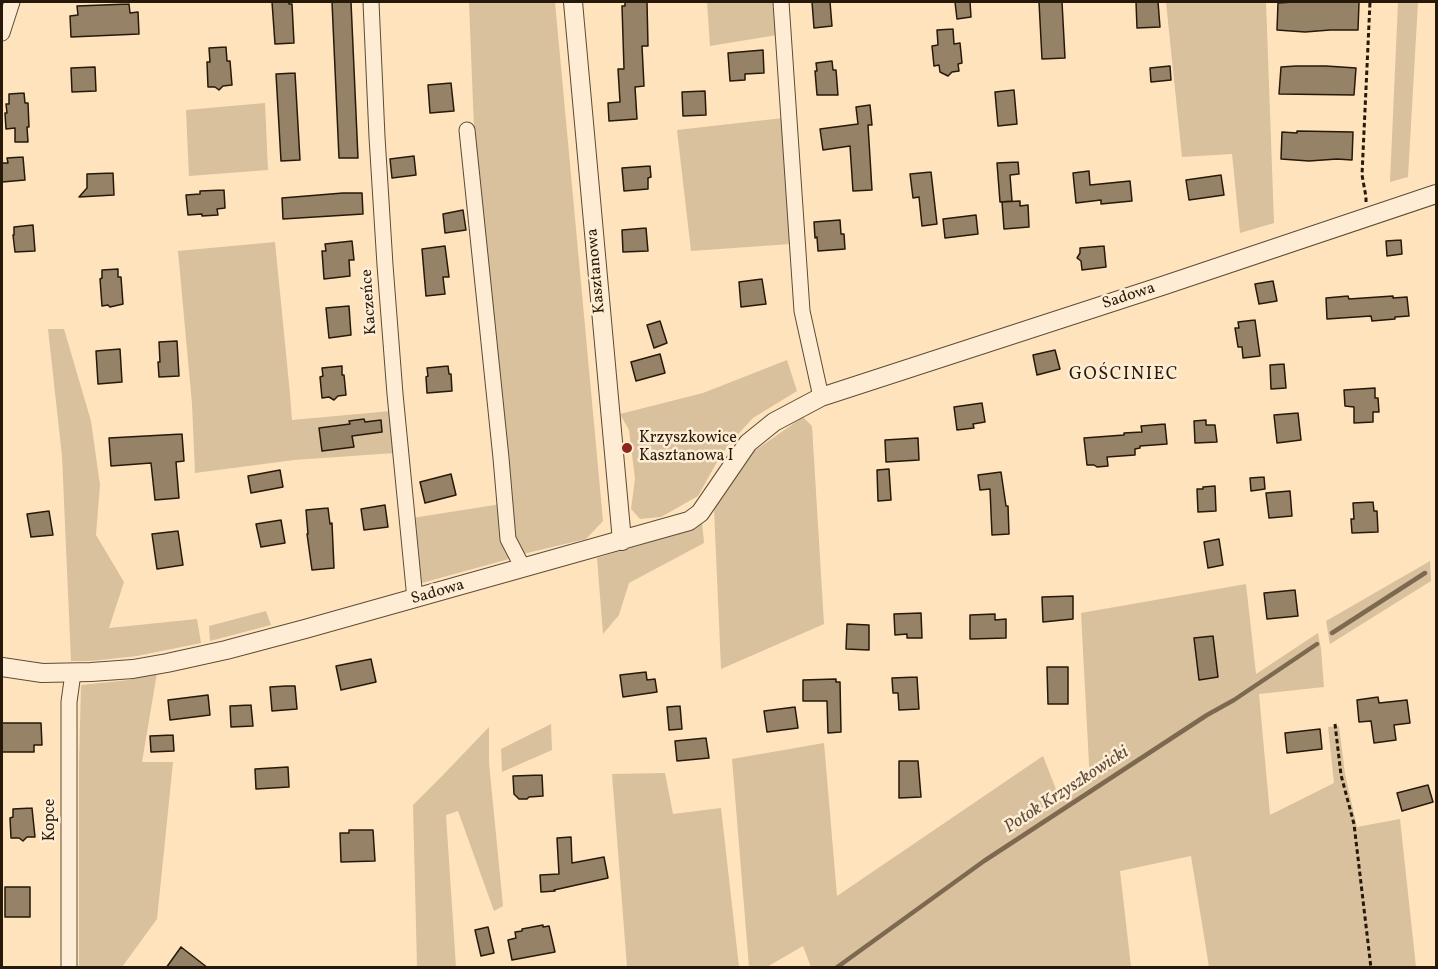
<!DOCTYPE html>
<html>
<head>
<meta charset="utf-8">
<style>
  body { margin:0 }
  #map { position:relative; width:1438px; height:969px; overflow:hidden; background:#fee3bd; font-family:Vollkorn,serif }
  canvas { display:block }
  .frame { position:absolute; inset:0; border:3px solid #261909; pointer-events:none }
</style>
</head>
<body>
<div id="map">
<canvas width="1438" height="969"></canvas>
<div class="frame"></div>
</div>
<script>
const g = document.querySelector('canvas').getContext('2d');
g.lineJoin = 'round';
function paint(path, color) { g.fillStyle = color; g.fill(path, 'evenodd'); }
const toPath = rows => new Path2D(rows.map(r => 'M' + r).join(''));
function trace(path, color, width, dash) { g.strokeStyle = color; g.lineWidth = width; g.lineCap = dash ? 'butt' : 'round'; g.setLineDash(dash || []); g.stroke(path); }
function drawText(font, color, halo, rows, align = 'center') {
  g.font = font + ' Vollkorn,serif'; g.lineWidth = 5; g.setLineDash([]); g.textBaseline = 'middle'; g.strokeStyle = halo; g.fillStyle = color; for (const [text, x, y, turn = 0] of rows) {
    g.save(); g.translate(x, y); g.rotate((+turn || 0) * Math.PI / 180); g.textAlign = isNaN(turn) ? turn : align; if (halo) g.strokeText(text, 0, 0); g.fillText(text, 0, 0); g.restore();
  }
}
const green = toPath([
  [469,2,555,2,603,521,586,539,523,554,513,537,475,154],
  [707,2,775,2,777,35,710,46],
  [1166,2,1266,2,1274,223,1240,233,1232,154,1182,157],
  [1398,2,1418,2,1408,177,1390,182],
  [265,103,268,170,189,176,186,110],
  [783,118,790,244,691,251,677,130],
  [275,242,290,394,292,420,391,411,395,453,294,460,195,473,192,404,178,251],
  [48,329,64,329,91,421,100,485,96,535,124,582,109,628,197,619,201,643,137,656,91,661,71,661,62,456],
  [787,360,797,391,753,418,729,444,717,462,698,496,661,517,640,519,631,509,635,479,629,430,620,414,703,393],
  [803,417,812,426,824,624,721,669,714,508,750,454],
  [501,504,509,559,418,584,412,518],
  [702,522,704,543,629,583,619,615,603,634,597,558,644,544],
  [1430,561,1431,581,1330,644,1326,621],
  [1246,584,1256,674,1318,633,1321,649,1324,687,1259,694,1270,815,1334,783,1328,727,1339,726,1345,774,1357,827,1400,819,1416,967,1209,967,1191,856,1120,871,1131,967,811,967,803,946,767,967,749,967,732,759,824,743,837,896,1043,756,1061,802,1090,783,1081,613],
  [266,611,271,625,210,641,209,626],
  [157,673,142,762,173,762,157,919,122,967,79,967,79,764,81,685,129,680],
  [551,724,552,750,502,772,501,749],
  [489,727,489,763,503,906,494,911,458,811,446,815,456,967,417,967,413,805,443,775],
  [665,773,673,814,721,808,739,967,627,967,612,774]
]);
const stream = toPath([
  [1332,633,1425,573],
  [836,968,984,861,1207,715,1234,700,1317,644]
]);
const building = toPath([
  [272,2,289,2,289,4,292,4,294,43,275,44,272,2],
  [332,2,351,2,358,158,339,158,332,2],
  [625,2,647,2,648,46,642,46,644,86,635,87,637,119,609,121,608,103,620,102,618,69,624,69,622,6,625,6,625,2],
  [812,2,830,2,832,26,814,28,812,2],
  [955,2,970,2,971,17,957,19,955,2],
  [1039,2,1062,2,1065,58,1042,59,1039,2],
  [1136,2,1158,2,1160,27,1137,28,1136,2],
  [1293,2,1359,2,1358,30,1330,30,1305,32,1277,30,1278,3,1293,2],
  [129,4,130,13,138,12,139,34,71,37,70,16,78,15,77,6,129,4],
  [953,29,954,44,960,43,962,63,958,64,959,71,952,72,948,76,940,72,939,65,934,66,932,46,938,45,937,30,953,29],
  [226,47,227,61,230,61,232,85,223,86,219,90,215,87,208,87,207,62,210,62,209,48,226,47],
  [763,50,764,73,745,74,745,80,730,81,728,53,763,50],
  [832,61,833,70,836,70,838,95,817,95,815,71,817,71,816,63,832,61],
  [1170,66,1171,80,1151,82,1150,68,1170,66],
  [1296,66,1326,66,1356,68,1354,95,1279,94,1281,67,1296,66],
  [95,67,96,91,72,92,71,68,95,67],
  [295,73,300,160,281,161,276,74,295,73],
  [451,83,454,111,430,113,428,85,451,83],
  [1014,90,1017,124,998,126,995,92,1014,90],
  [705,91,706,115,683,116,682,92,705,91],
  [24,93,25,103,28,103,29,127,27,127,28,142,15,142,15,128,6,129,5,113,7,113,6,104,9,104,9,94,24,93],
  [870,105,872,125,868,125,872,190,853,191,850,146,823,150,820,129,858,124,856,107,870,105],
  [1297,131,1353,132,1352,160,1337,159,1309,161,1281,159,1282,132,1297,133,1297,131],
  [414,156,416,175,392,178,390,159,414,156],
  [23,157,25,180,2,182,2,163,8,163,7,158,23,157],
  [1018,162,1019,174,1010,175,1012,201,1000,202,997,163,1018,162],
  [650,166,651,177,648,178,648,189,624,191,622,168,650,166],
  [1089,171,1090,185,1130,181,1132,201,1101,204,1101,200,1076,203,1073,173,1089,171],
  [931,172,937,224,922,226,919,197,913,198,910,174,931,172],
  [113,173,114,195,79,197,87,188,87,174,113,173],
  [1221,175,1224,195,1189,200,1186,180,1221,175],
  [224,190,225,208,217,209,218,215,202,216,202,214,188,215,186,195,200,194,200,191,224,190],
  [343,193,362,193,363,214,283,219,282,198,343,193],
  [1020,201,1020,206,1028,205,1029,227,1004,229,1002,202,1020,201],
  [463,210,466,230,445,233,443,214,463,210],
  [976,215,978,234,945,238,943,219,976,215],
  [840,220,841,234,844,234,845,249,818,251,817,237,815,238,814,222,840,220],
  [33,225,35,251,15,252,13,235,14,235,14,227,33,225],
  [646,228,648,251,623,252,622,230,646,228],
  [1401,240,1402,254,1387,256,1386,241,1401,240],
  [352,241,354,260,349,260,350,276,324,279,322,251,326,251,325,244,352,241],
  [445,246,449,277,443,277,445,294,426,296,422,249,445,246],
  [1104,246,1106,267,1082,270,1081,261,1077,258,1080,253,1080,248,1104,246],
  [118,269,118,277,121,277,123,304,110,307,108,305,102,306,100,279,102,278,102,270,118,269],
  [762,279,766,304,741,307,739,282,762,279],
  [1273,281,1277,301,1259,304,1255,284,1273,281],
  [1348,296,1349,299,1393,296,1393,298,1407,297,1409,316,1395,317,1395,319,1372,321,1371,316,1327,319,1326,298,1348,296],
  [349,306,351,335,329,338,326,308,349,306],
  [1255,320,1260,356,1243,358,1242,347,1238,347,1235,328,1239,328,1238,322,1255,320],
  [660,321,667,343,654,348,647,325,660,321],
  [177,341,179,376,159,377,158,362,160,362,159,342,177,341],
  [120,349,122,382,98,384,96,351,120,349],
  [1055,350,1060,369,1037,375,1033,355,1055,350],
  [660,354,665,373,636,381,631,362,660,354],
  [1284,364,1286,388,1271,389,1270,365,1284,364],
  [342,366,342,375,344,375,346,395,338,396,334,400,329,397,322,398,320,377,323,376,322,368,342,366],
  [448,366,449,374,451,374,452,391,427,393,426,377,428,376,427,368,448,366],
  [1375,388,1375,398,1378,398,1379,412,1373,412,1373,422,1354,423,1354,407,1345,406,1344,390,1375,388],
  [982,403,985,422,973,424,974,428,957,430,954,407,982,403],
  [1298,413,1301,440,1277,443,1274,415,1298,413],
  [364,419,365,422,381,420,382,432,352,436,354,447,322,451,319,428,350,424,349,421,364,419],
  [1206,420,1206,425,1215,425,1217,442,1195,443,1194,421,1206,420],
  [1165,424,1167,444,1140,446,1140,448,1135,449,1135,455,1107,457,1108,466,1097,467,1094,465,1087,465,1084,438,1124,435,1124,433,1142,432,1141,426,1165,424],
  [182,434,184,461,176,462,179,498,155,500,151,463,111,466,109,438,182,434],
  [918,438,919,460,886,462,885,440,918,438],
  [889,469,891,500,878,501,877,470,889,469],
  [280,470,283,487,251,493,248,476,280,470],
  [1001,472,1006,506,1008,506,1009,534,992,535,990,489,980,490,978,475,1001,472],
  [451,474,456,495,425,503,420,482,451,474],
  [1264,477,1265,489,1251,491,1250,478,1264,477],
  [1215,486,1216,511,1198,512,1197,489,1203,489,1203,487,1215,486],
  [1290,491,1292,516,1269,518,1266,493,1290,491],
  [1373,502,1374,511,1377,511,1378,532,1352,533,1351,519,1354,519,1353,503,1373,502],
  [385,505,388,527,364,530,361,509,385,505],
  [328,508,330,524,332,523,334,568,312,570,307,534,308,534,306,510,328,508],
  [49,511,53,535,31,537,27,514,49,511],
  [281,520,285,543,261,547,256,524,281,520],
  [178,531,183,565,157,569,152,534,178,531],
  [1219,539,1223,565,1208,568,1204,542,1219,539],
  [1295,590,1298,616,1267,619,1264,593,1295,590],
  [1073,596,1073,619,1043,622,1042,597,1073,596],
  [921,613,922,638,907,638,907,634,895,635,894,614,921,613],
  [995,614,995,620,1006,619,1006,638,970,639,970,615,995,614],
  [847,624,869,625,869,650,846,649,847,624],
  [1213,636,1218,677,1199,680,1194,638,1213,636],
  [371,659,376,682,341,690,336,666,371,659],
  [1047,667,1068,667,1068,704,1048,704,1047,667],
  [646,672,647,680,655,679,657,692,623,697,620,675,646,672],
  [917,677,919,709,899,710,898,693,893,693,892,678,917,677],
  [836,679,836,682,840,682,841,732,828,733,827,701,803,701,803,680,836,679],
  [286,686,295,686,297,709,272,711,270,687,286,686],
  [208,695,210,715,170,720,168,700,208,695],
  [1378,697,1379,703,1407,700,1410,723,1394,725,1396,740,1374,743,1371,721,1359,722,1357,700,1378,697],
  [251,705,253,726,231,727,230,706,251,705],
  [680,706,682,729,669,730,667,707,680,706],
  [795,707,798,728,767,732,764,711,795,707],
  [2,723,41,723,42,745,34,745,34,752,2,752,2,723],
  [1320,729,1322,749,1287,753,1285,733,1320,729],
  [173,735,174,751,151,752,150,736,173,735],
  [706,738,709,758,677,761,675,741,706,738],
  [899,761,918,761,921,797,899,798,899,761],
  [288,767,289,787,256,789,255,769,288,767],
  [542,775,543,796,529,797,527,799,519,799,514,794,513,776,542,775],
  [1428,785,1433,802,1402,811,1397,793,1428,785],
  [32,808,35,837,27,837,23,841,19,838,11,838,10,818,13,817,13,809,32,808],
  [349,830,373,830,375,861,341,862,340,833,349,833,349,830],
  [571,837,572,863,604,857,608,878,554,890,555,891,541,892,540,875,559,874,557,838,571,837],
  [5,887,30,887,30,917,5,917,5,887],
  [543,925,543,927,549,926,555,952,512,960,508,940,516,938,515,932,522,931,522,929,543,925],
  [488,927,494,953,481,956,475,930,488,927],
  [181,947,208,968,166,968,181,947]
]);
const path = toPath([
  [1366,202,1366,197,1362,175,1370,2],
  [1335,724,1341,775,1354,824,1371,968]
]);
const minor = toPath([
  [371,2,377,137,385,265,395,394,415,599],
  [781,2,802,311,821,397],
  [2,33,12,2],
  [467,130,501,458,508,539,523,568],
  [69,968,69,702,73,673]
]);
const tertiary = toPath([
  [573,2,622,541],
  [2,667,42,673,91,672,133,669,167,663,226,650,305,629,689,521,700,513,748,443,774,422,821,397,1162,286,1436,194]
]);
const markers = [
  [627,448,6,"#8f2418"]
];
const streetNames = [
  ["Kasztanowa",597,271,-95],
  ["Sadowa",1129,297,-18],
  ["Kaczeńce",370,302,-94],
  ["Sadowa",438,593,-16],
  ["Kopce",51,820,-90]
];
const poiNames = [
  ["Krzyszkowice",639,439],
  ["Kasztanowa I",639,457]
];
const neighbourhoodNames = [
  ["GOŚCINIEC",1124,376]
];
const waterNames = [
  ["Potok Krzyszkowicki",1067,791,-33]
];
paint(green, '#d9c19e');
trace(stream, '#7c6950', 4.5);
paint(building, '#968267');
trace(building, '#261909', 1.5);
trace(minor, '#5c4c36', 17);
trace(tertiary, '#5c4c36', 20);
trace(path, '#261909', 3, [4.5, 3]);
trace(minor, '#feedd4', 15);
trace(tertiary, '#feedd4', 18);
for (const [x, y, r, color] of markers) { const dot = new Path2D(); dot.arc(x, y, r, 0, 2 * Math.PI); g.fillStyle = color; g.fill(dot); trace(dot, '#feedd4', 2); }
drawText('16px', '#261909', '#feedd4', streetNames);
drawText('16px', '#261909', '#feedd4', poiNames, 'left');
g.letterSpacing = '1.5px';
drawText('18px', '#261909', '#feedd4', neighbourhoodNames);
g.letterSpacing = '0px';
drawText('italic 18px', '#5f4e39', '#feedd4', waterNames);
</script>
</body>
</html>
